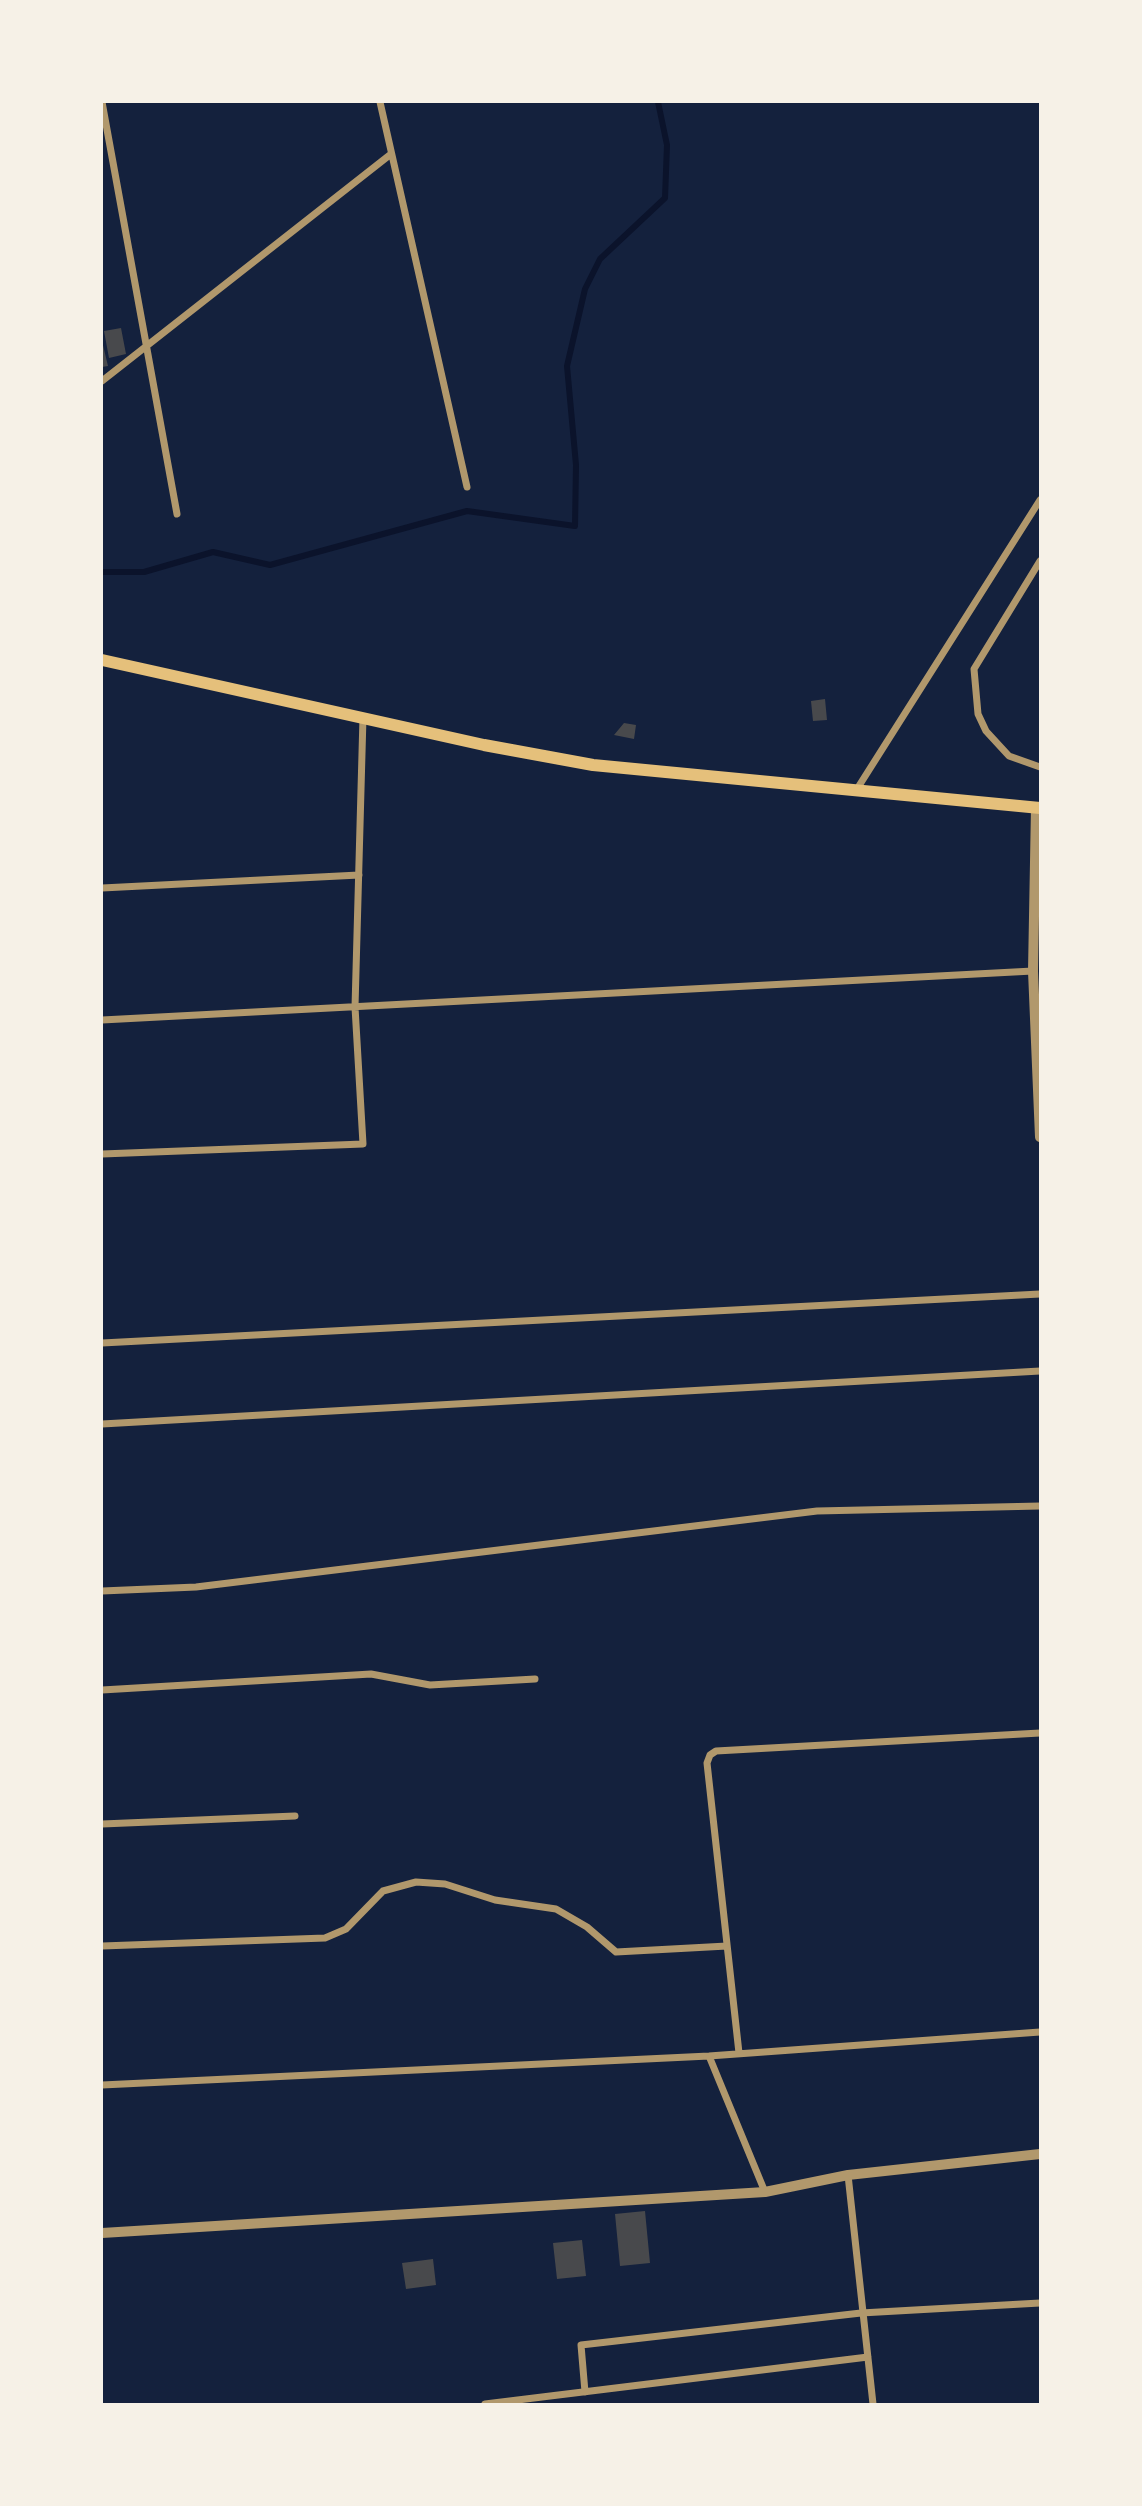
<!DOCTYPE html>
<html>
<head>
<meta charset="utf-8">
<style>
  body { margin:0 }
  #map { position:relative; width:1142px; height:2506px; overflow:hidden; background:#14213d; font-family:Arial,sans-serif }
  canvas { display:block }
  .frame { position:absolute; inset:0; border:103px solid #f6f1e7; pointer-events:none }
</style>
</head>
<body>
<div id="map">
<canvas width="1142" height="2506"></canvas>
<div class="frame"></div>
</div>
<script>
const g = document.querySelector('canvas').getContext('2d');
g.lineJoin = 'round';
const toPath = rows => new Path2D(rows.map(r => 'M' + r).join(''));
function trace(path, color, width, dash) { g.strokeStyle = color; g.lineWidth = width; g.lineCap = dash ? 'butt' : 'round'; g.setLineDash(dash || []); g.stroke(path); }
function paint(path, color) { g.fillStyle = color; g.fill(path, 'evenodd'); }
const stream = toPath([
  [102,572,144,572,213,552,270,565,467,511,575,526,576,465,567,366,585,289,600,259,665,198,667,145,658,102]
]);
const building = toPath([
  [121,328,126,354,109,358,104,331],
  [102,341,108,366,102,367],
  [825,699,827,720,813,721,811,701],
  [624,723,636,725,634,739,614,735],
  [645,2211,650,2263,620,2266,615,2214],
  [582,2240,586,2276,557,2279,553,2243],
  [433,2259,436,2285,406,2289,402,2263]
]);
const minor = toPath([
  [102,102,177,514],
  [380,102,467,487],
  [102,381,391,154],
  [1040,561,974,669,978,714,986,731,1009,756,1040,767],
  [857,789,1040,500],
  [102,888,359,875],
  [102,1020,1033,971],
  [102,1154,363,1144,355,1007,363,717],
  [102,1343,1040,1294],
  [102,1424,1040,1371],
  [102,1591,196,1587,817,1511,1040,1506],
  [102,1690,371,1674,430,1685,535,1679],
  [102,1824,295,1816],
  [102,1946,325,1938,346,1929,383,1891,416,1882,445,1884,495,1900,556,1909,587,1927,616,1952,727,1946],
  [739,2053,707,1763,710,1755,716,1751,1040,1733],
  [709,2056,765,2192],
  [102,2085,709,2056,1040,2032],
  [848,2175,873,2404],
  [585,2392,581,2345,861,2313,1040,2303],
  [485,2404,868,2357]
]);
const tertiary = toPath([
  [1036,807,1033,971,1040,1137],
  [102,2233,765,2192,848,2175,1040,2154]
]);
const secondary = toPath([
  [102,660,484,745,593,765,1040,808]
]);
trace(stream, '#0b132b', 6);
paint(building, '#48494c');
trace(minor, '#b1986c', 7);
trace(tertiary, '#b1986c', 10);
trace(secondary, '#e5c07b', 12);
</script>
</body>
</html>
